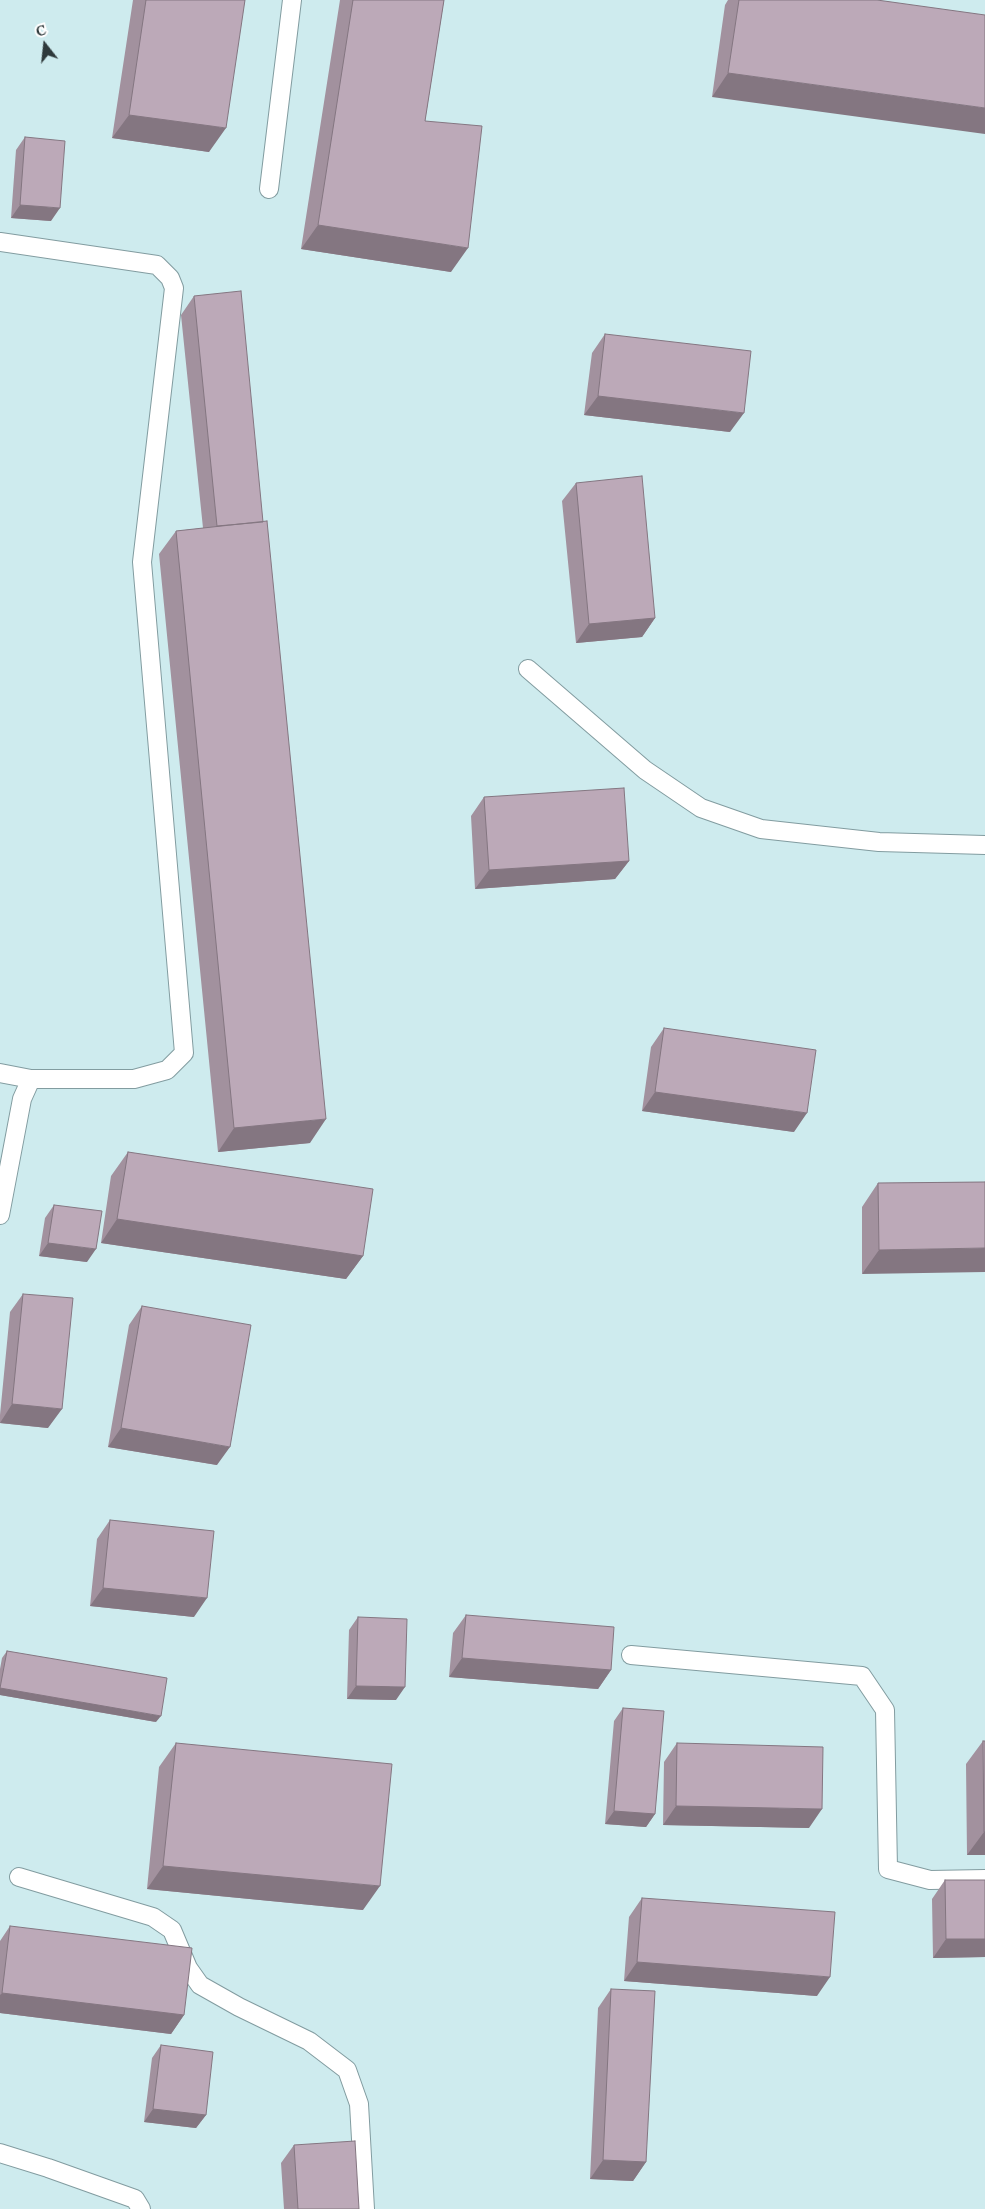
<!DOCTYPE html>
<html>
<head>
<meta charset="utf-8">
<style>
  body { margin:0 }
  #map { position:relative; width:985px; height:2209px; overflow:hidden; background:#ceebee; font-family:Lora,serif }
  canvas { display:block }
  .north { position:absolute; left:20px; top:20px; width:50px; height:50px; -webkit-text-stroke:4px #fff; paint-order:stroke; rotate:344deg; font-size:14px; font-weight:700; line-height:20px; text-align:center; color:#2e393b }
  .north::after { content:''; display:block; margin:auto; width:18px; height:22px; background:#2e393b; clip-path:polygon(50% 0,100% 100%,50% 72%,0 100%) }
</style>
</head>
<body>
<div id="map">
<canvas width="985" height="2209"></canvas>
<div class="north">С</div>
</div>
<script>
const g = document.querySelector('canvas').getContext('2d');
g.lineJoin = 'round';
const toPath = rows => new Path2D(rows.map(r => 'M' + r).join(''));
function trace(path, color, width, dash) { g.strokeStyle = color; g.lineWidth = width; g.lineCap = dash ? 'butt' : 'round'; g.setLineDash(dash || []); g.stroke(path); }
function paint(path, color) { g.fillStyle = color; g.fill(path, 'evenodd'); }
const service = toPath([
  [269,189,292,0],
  [0,242,157,265,170,278,174,288,142,562,184,1053,167,1070,134,1079,31,1079,22,1099,0,1215],
  [528,669,645,770,701,808,761,829,879,842,985,845],
  [0,1073,31,1079],
  [631,1655,862,1676,885,1710,888,1869,930,1880,985,1879],
  [19,1877,153,1917,172,1930,188,1968,200,1985,239,2007,309,2041,347,2070,359,2104,365,2209],
  [0,2153,48,2168,135,2199,141,2209]
]);
const wall = toPath([
  [133,0,245,0,209,152,112,138],
  [340,0,444,0,425,121,451,272,301,249],
  [728,0,877,0,712,97,725,5],
  [25,137,51,221,11,218,16,150],
  [194,296,310,1143,218,1152,159,554,176,531,203,528,181,315],
  [605,334,730,432,584,415,592,353],
  [576,483,655,618,642,637,576,643,562,501],
  [484,797,629,861,615,879,475,889,471,816],
  [664,1028,794,1132,642,1111,651,1047],
  [128,1152,363,1256,346,1279,101,1243,111,1176],
  [985,1182,862,1274,862,1207,878,1183],
  [54,1205,87,1262,39,1256,45,1218],
  [23,1294,48,1428,0,1423,0,1415,10,1312],
  [142,1306,217,1465,108,1447,129,1325],
  [110,1520,194,1617,90,1606,97,1539],
  [466,1615,611,1670,598,1689,449,1677,453,1633],
  [358,1617,396,1700,347,1699,349,1630],
  [7,1651,156,1722,0,1695,0,1669,2,1658],
  [623,1708,655,1814,646,1827,605,1824,614,1721],
  [983,1741,985,1855,967,1855,966,1764],
  [176,1743,363,1910,147,1889,159,1767],
  [677,1743,809,1828,663,1825,664,1762],
  [945,1880,985,1880,985,1957,933,1958,932,1899],
  [642,1898,817,1996,624,1981,629,1917],
  [10,1926,184,2015,171,2034,0,2013,0,1941],
  [611,1989,646,2162,633,2181,590,2179,598,2008],
  [161,2045,206,2115,196,2128,144,2122,152,2058],
  [294,2145,359,2209,284,2209,281,2163]
]);
const shadedWall = toPath([
  [728,73,985,108,985,134,712,97],
  [129,115,226,128,209,152,112,138],
  [20,205,60,208,51,221,11,218],
  [318,225,468,248,451,272,301,249],
  [598,396,744,413,730,432,584,415],
  [655,618,642,637,576,643,589,624],
  [629,861,615,879,475,889,489,870],
  [655,1092,807,1113,794,1132,642,1111],
  [326,1119,310,1143,218,1152,234,1128],
  [117,1219,363,1256,346,1279,101,1243],
  [48,1243,96,1249,87,1262,39,1256],
  [985,1248,985,1272,862,1274,879,1250],
  [12,1404,62,1409,48,1428,0,1423],
  [121,1428,230,1447,217,1465,108,1447],
  [103,1588,207,1598,194,1617,90,1606],
  [462,1658,611,1670,598,1689,449,1677],
  [356,1686,405,1687,396,1700,347,1699],
  [0,1688,161,1716,156,1722,0,1695],
  [676,1806,822,1809,809,1828,663,1825],
  [614,1811,655,1814,646,1827,605,1824],
  [984,1832,985,1832,985,1855,967,1855],
  [163,1866,380,1886,363,1910,147,1889],
  [946,1939,985,1939,985,1957,933,1958],
  [637,1962,830,1977,817,1996,624,1981],
  [2,1993,184,2015,171,2034,0,2013,0,1995],
  [153,2109,206,2115,196,2128,144,2122],
  [603,2160,646,2162,633,2181,590,2179]
]);
const building = toPath([
  [146,0,245,0,226,128,129,115,146,0],
  [353,0,444,0,425,121,482,126,468,248,318,225,353,0],
  [739,0,877,0,985,15,985,108,728,73,739,0],
  [25,137,65,141,60,208,20,205,25,137],
  [241,291,263,522,217,526,194,296,241,291],
  [605,334,751,351,744,413,598,396,605,334],
  [642,476,655,618,589,624,576,483,642,476],
  [267,521,326,1119,234,1128,176,531,267,521],
  [624,788,629,861,489,870,484,797,624,788],
  [664,1028,816,1050,807,1113,655,1092,664,1028],
  [128,1152,373,1189,363,1256,117,1219,128,1152],
  [985,1182,985,1248,879,1250,878,1183,985,1182],
  [54,1205,102,1211,96,1249,48,1243,54,1205],
  [23,1294,73,1298,62,1409,12,1404,23,1294],
  [142,1306,251,1325,230,1447,121,1428,142,1306],
  [110,1520,214,1531,207,1598,103,1588,110,1520],
  [466,1615,614,1627,611,1670,462,1658,466,1615],
  [358,1617,407,1619,405,1687,356,1686,358,1617],
  [7,1651,167,1678,161,1716,0,1688,7,1651],
  [623,1708,664,1711,655,1814,614,1811,623,1708],
  [983,1741,985,1741,985,1832,984,1832,983,1741],
  [176,1743,392,1764,380,1886,163,1866,176,1743],
  [677,1743,823,1747,822,1809,676,1806,677,1743],
  [945,1880,985,1880,985,1939,946,1939,945,1880],
  [642,1898,835,1912,830,1977,637,1962,642,1898],
  [10,1926,192,1948,184,2015,2,1993,10,1926],
  [611,1989,655,1991,646,2162,603,2160,611,1989],
  [161,2045,213,2052,206,2115,153,2109,161,2045],
  [355,2141,359,2209,298,2209,294,2145,355,2141]
]);
trace(service, '#829ca0', 20);
trace(service, '#fff', 18);
paint(wall, '#a2919e');
paint(shadedWall, '#847681');
paint(building, '#bca9b8');
trace(building, '#847681', 1);
</script>
</body>
</html>
